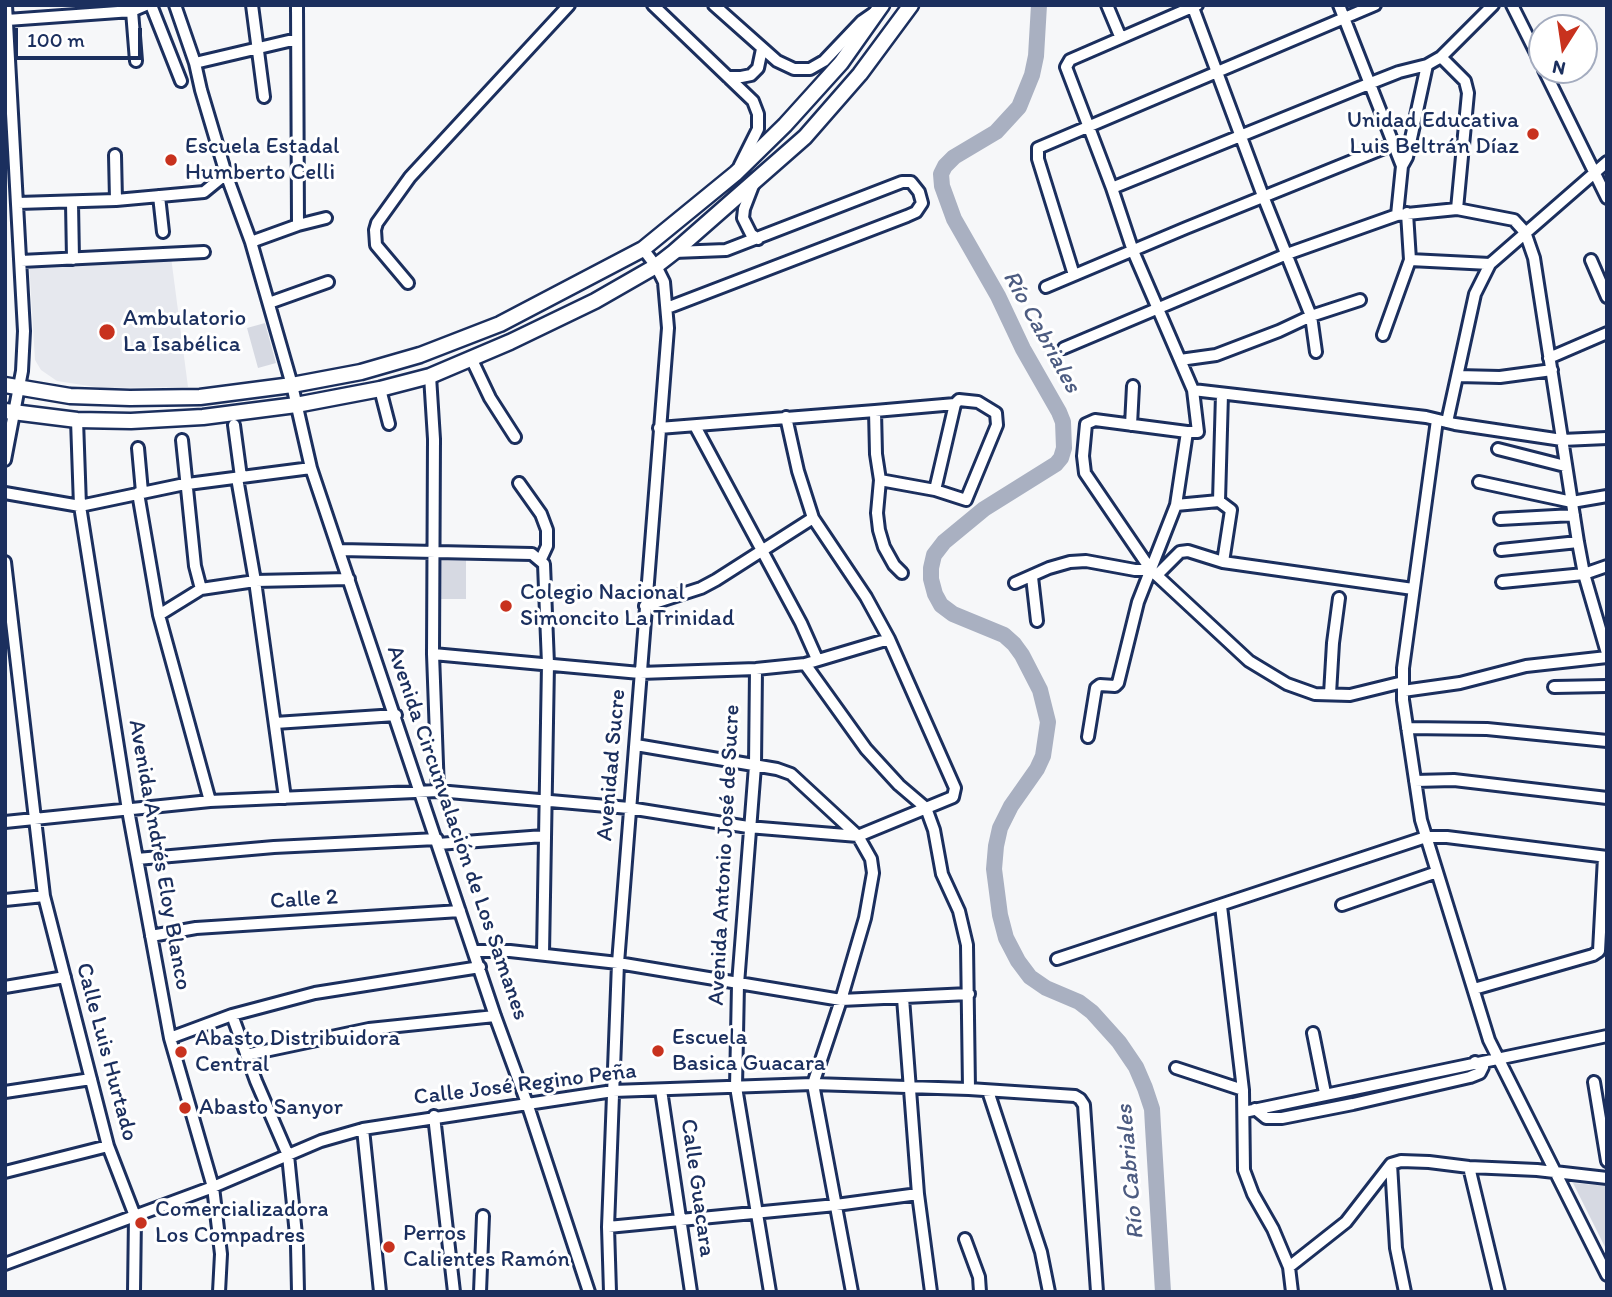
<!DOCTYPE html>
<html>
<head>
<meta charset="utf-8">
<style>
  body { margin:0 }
  #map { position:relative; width:1612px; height:1297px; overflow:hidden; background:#f6f7f9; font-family:Itim,sans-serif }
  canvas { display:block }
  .frame { position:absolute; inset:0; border:7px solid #1b2f5e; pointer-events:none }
  .north { position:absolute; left:1528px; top:14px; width:70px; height:70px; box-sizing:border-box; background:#fff; border:2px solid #a4acbf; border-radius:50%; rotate:192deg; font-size:19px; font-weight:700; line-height:28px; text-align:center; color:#1b2f5e }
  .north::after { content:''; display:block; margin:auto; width:24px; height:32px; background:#c8321e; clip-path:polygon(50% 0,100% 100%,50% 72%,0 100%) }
  .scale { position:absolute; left:14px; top:28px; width:128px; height:32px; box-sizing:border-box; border:4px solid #1b2f5e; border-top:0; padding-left:9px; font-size:21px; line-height:24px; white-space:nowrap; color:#1b2f5e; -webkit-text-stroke:5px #fff; paint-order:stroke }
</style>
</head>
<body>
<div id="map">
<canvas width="1612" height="1297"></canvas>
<div class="frame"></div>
<div class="north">N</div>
<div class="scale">100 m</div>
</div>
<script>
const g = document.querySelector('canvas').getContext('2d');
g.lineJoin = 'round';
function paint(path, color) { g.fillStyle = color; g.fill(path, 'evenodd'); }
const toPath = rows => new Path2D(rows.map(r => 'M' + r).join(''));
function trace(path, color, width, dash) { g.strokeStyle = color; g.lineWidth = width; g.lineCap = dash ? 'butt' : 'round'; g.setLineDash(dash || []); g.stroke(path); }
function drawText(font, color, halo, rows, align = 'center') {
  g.font = font + ' Itim,sans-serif'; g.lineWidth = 6; g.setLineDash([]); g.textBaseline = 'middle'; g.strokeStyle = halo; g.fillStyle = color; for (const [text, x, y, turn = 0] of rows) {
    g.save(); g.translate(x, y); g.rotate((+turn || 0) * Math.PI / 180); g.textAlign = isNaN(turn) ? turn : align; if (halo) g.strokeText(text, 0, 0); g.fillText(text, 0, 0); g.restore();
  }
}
const built = toPath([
  [171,257,188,387,102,388,57,381,41,370,35,360,29,262]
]);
const green = toPath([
  [265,323,276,363,258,368,247,328],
  [438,556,466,556,466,599,439,599],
  [1573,1183,1607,1186,1607,1251]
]);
const river = toPath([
  [1039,5,1036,56,1032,75,1019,107,996,132,954,157,945,166,941,174,942,186,954,219,998,296,1023,349,1059,412,1063,422,1064,448,1061,458,1056,464,984,509,944,542,934,555,931,568,931,579,935,594,941,605,953,614,1004,635,1014,644,1022,655,1040,690,1048,722,1043,756,1037,769,1011,806,1000,828,996,846,994,869,1000,915,1006,938,1018,961,1030,977,1046,988,1079,1002,1092,1012,1119,1042,1136,1067,1145,1088,1152,1109,1153,1127,1163,1292]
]);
const minor = toPath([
  [151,5,181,81],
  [175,5,195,63,201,90,226,174,251,242,292,385,311,468,495,1016,528,1106,589,1292],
  [252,5,264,97],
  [653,5,753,101,758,114,758,129,740,165],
  [714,5,777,61,794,69,810,69,824,61,862,21,875,12],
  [1107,5,1120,36],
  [1192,5,1263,196,1311,316,1316,352],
  [1339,5,1402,166,1397,215],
  [1512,5,1542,65],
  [132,11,136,61],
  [7,20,132,11,146,5],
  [1441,57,1465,81,1468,93,1457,209],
  [195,63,297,39],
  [1544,70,1607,198],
  [728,77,741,77,751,75,758,68,762,49],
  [115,155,116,200],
  [1402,166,1407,157,1427,65],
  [754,183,744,209,743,218,751,234,758,239],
  [1112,188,1371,83,1399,72,1427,65,1441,57,1493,5],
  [159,196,163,232],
  [18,203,116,200,204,192,226,174],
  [72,203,73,259],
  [298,225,326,218],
  [251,242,298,225,297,5],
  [1410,260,1490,264],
  [1591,260,1607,297],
  [21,261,204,252],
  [1074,275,1038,159,1038,148,1375,5],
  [408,283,376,245,375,230,377,223,410,177,569,5],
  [1046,287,1186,228,1394,144],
  [269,303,328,282],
  [667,308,907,216,916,212,922,203,919,192,911,182,902,182,726,250,674,252],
  [1383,335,1410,260,1407,213],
  [1064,348,1287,254,1397,215,1457,209,1514,220,1525,232,1534,258,1578,542,1584,574,1607,653],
  [471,358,490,398,515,437],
  [1549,358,1607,333],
  [1180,360,1216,355,1279,331,1311,316,1360,300],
  [430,376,434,439,433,654,438,791],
  [1457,376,1500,377,1552,370],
  [380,389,389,424],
  [1193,390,1426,417,1455,424,1562,440,1607,438],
  [77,420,80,506,128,810,170,1038,213,1187,221,1254,219,1292],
  [1437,420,1403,668,1403,700,1421,820,1489,1040,1607,1275],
  [1447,422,1475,294,1490,264,1607,162],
  [234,425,241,477],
  [1131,425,1133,386],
  [695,426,801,623,817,659],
  [659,428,875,411,955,404,959,400,978,402,996,413,997,425,966,500,935,490,880,480,876,454,875,411],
  [1187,432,1095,420,1086,424,1083,456,1085,473,1151,570,1249,661,1287,684,1315,694,1350,695,1403,682],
  [182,440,195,566,201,589],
  [138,448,142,492],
  [1498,449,1565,466],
  [5,460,22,371,24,331,6,5],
  [237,478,255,581,285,798],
  [880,480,877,513,879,530,884,547,894,565,902,573],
  [1479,482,1572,502,1607,496],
  [519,483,541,514,547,530,547,546,541,559],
  [935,490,955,404],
  [5,493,80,506,180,485,311,468],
  [138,493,159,615,210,801],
  [1219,501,1231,510,1223,562],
  [1176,505,1219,501,1222,394],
  [1500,519,1574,515],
  [340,550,532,554,544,564,548,664,543,954],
  [1501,550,1578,542],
  [5,562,44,896,108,1146,135,1216,134,1292],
  [1157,575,1180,552,1188,551,1223,562,1413,589],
  [1032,577,1037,621],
  [1502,582,1584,574,1607,566],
  [1015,583,1049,568,1070,562,1086,561,1135,570,1151,570],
  [645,606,701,588,716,580,813,518],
  [159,615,201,589,255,581,349,579],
  [433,654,640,673,756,669,805,664,889,639],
  [805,664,866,749,899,785,926,808,934,830,942,874,959,911,967,945,969,1089],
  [756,669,755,766,738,984,736,1087,770,1292],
  [1554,687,1607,686],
  [1403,691,1460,683,1526,666,1607,657],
  [1330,694,1333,643,1339,598],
  [275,723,396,715],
  [1407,728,1487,729,1607,741],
  [1088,737,1096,688,1100,685,1115,686,1118,683,1138,602,1176,505,1187,432,1198,432,1193,390,1133,251,1112,188,1066,67,1070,60,1197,5],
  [636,745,777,769,791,774,858,836,871,859,873,873,865,918,841,1000,813,1084,852,1292],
  [1415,781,1454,780,1607,798],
  [5,822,210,801,438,791,629,808,748,827,858,836,953,797,955,788,889,639,866,597,813,518,798,471,786,417],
  [438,844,544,836],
  [137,859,274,847,437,839],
  [5,900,44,896],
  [1342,905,1437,872],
  [1221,906,1243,1090],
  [151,936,196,928,460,911],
  [474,951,510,951,618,963,841,1000,969,994],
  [1057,959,1426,837,1447,837,1607,857],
  [5,987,65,977],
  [1474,989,1593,955,1599,951,1604,857],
  [903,998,918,1194,931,1292],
  [232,1015,256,1081,288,1155,297,1245,298,1292],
  [1313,1033,1325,1093],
  [170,1038,232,1015,315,993,480,967],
  [246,1055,369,1029,495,1016],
  [1176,1068,1243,1090,1244,1170,1253,1194,1273,1229,1289,1267],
  [1594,1082,1607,1161],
  [661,1090,691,1292],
  [988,1091,1041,1252,1049,1292],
  [5,1092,91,1079],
  [1255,1109,1266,1118,1282,1118,1353,1104,1470,1077,1480,1073,1483,1067,1475,1062],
  [1244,1112,1607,1036],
  [434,1116,454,1292],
  [363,1129,380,1292],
  [1391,1164,1396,1248,1405,1292],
  [1469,1167,1499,1292],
  [5,1172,108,1146],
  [608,1227,836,1205,918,1194],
  [965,1239,979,1277,980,1292],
  [5,1264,213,1187,321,1141,363,1129,613,1091,813,1084,969,1089,1075,1096,1080,1099,1084,1105,1097,1292],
  [480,1292,483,1216],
  [610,1292,608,1227,618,963,668,328,664,282,656,266,643,249],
  [1292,1292,1289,1267,1346,1222,1391,1164,1401,1161,1429,1162,1469,1167,1537,1170,1607,1178]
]);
const secondary = toPath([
  [5,385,70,396,130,398,200,397,292,385,361,372,420,355,500,324,643,249,736,173,785,125,841,63,882,5],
  [5,411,77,420,131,421,203,417,296,405,380,389,430,376,510,342,595,301,656,266,674,252,805,137,860,74,911,5]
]);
const markers = [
  [1533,134,7,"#c8321e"],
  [171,160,7,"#c8321e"],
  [107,332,9,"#c8321e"],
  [506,606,7,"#c8321e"],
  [658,1051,7,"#c8321e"],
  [181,1052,7,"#c8321e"],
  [185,1108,7,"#c8321e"],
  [141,1223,7,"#c8321e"],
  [389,1247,7,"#c8321e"]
];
const poiNames = [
  ["Unidad Educativa",1519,121,"right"],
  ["Luis Beltrán Díaz",1519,147,"right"],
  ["Escuela Estadal",185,147],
  ["Humberto Celli",185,173],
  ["Ambulatorio",123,319],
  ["La Isabélica",123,345],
  ["Colegio Nacional",520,593],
  ["Simoncito La Trinidad",520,619],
  ["Escuela",672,1038],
  ["Basica Guacara",672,1064],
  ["Abasto Distribuidora",195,1039],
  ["Central",195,1065],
  ["Abasto Sanyor",199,1108],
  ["Comercializadora",155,1210],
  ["Los Compadres",155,1236],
  ["Perros",403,1234],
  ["Calientes Ramón",403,1260]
];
const streetNames = [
  ["Avenidad Sucre",612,765,-85],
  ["Avenida Circunvalación de Los Samanes",457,833,71],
  ["Avenida Andrés Eloy Blanco",159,855,80],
  ["Avenida Antonio José de Sucre",725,855,-87],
  ["Calle 2",304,900,-4],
  ["Calle Luis Hurtado",106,1052,75],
  ["Calle José Regino Peña",525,1085,-7],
  ["Calle Guacara",697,1188,82]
];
const waterNames = [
  ["Río Cabriales",1041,332,61],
  ["Río Cabriales",1131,1172,-95]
];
paint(built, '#e6e8ee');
paint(green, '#d6d9e2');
trace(river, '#a9b0c1', 16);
trace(minor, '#1b2f5e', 16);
trace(secondary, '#1b2f5e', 19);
trace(minor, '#fff', 10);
trace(secondary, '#fff', 14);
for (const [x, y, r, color] of markers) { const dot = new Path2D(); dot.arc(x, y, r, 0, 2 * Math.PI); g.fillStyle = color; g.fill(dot); trace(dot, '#fff', 2.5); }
drawText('23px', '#1b2f5e', '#fff', poiNames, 'left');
drawText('23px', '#1b2f5e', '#fff', streetNames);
drawText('italic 24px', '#4d5c81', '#fff', waterNames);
</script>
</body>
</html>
